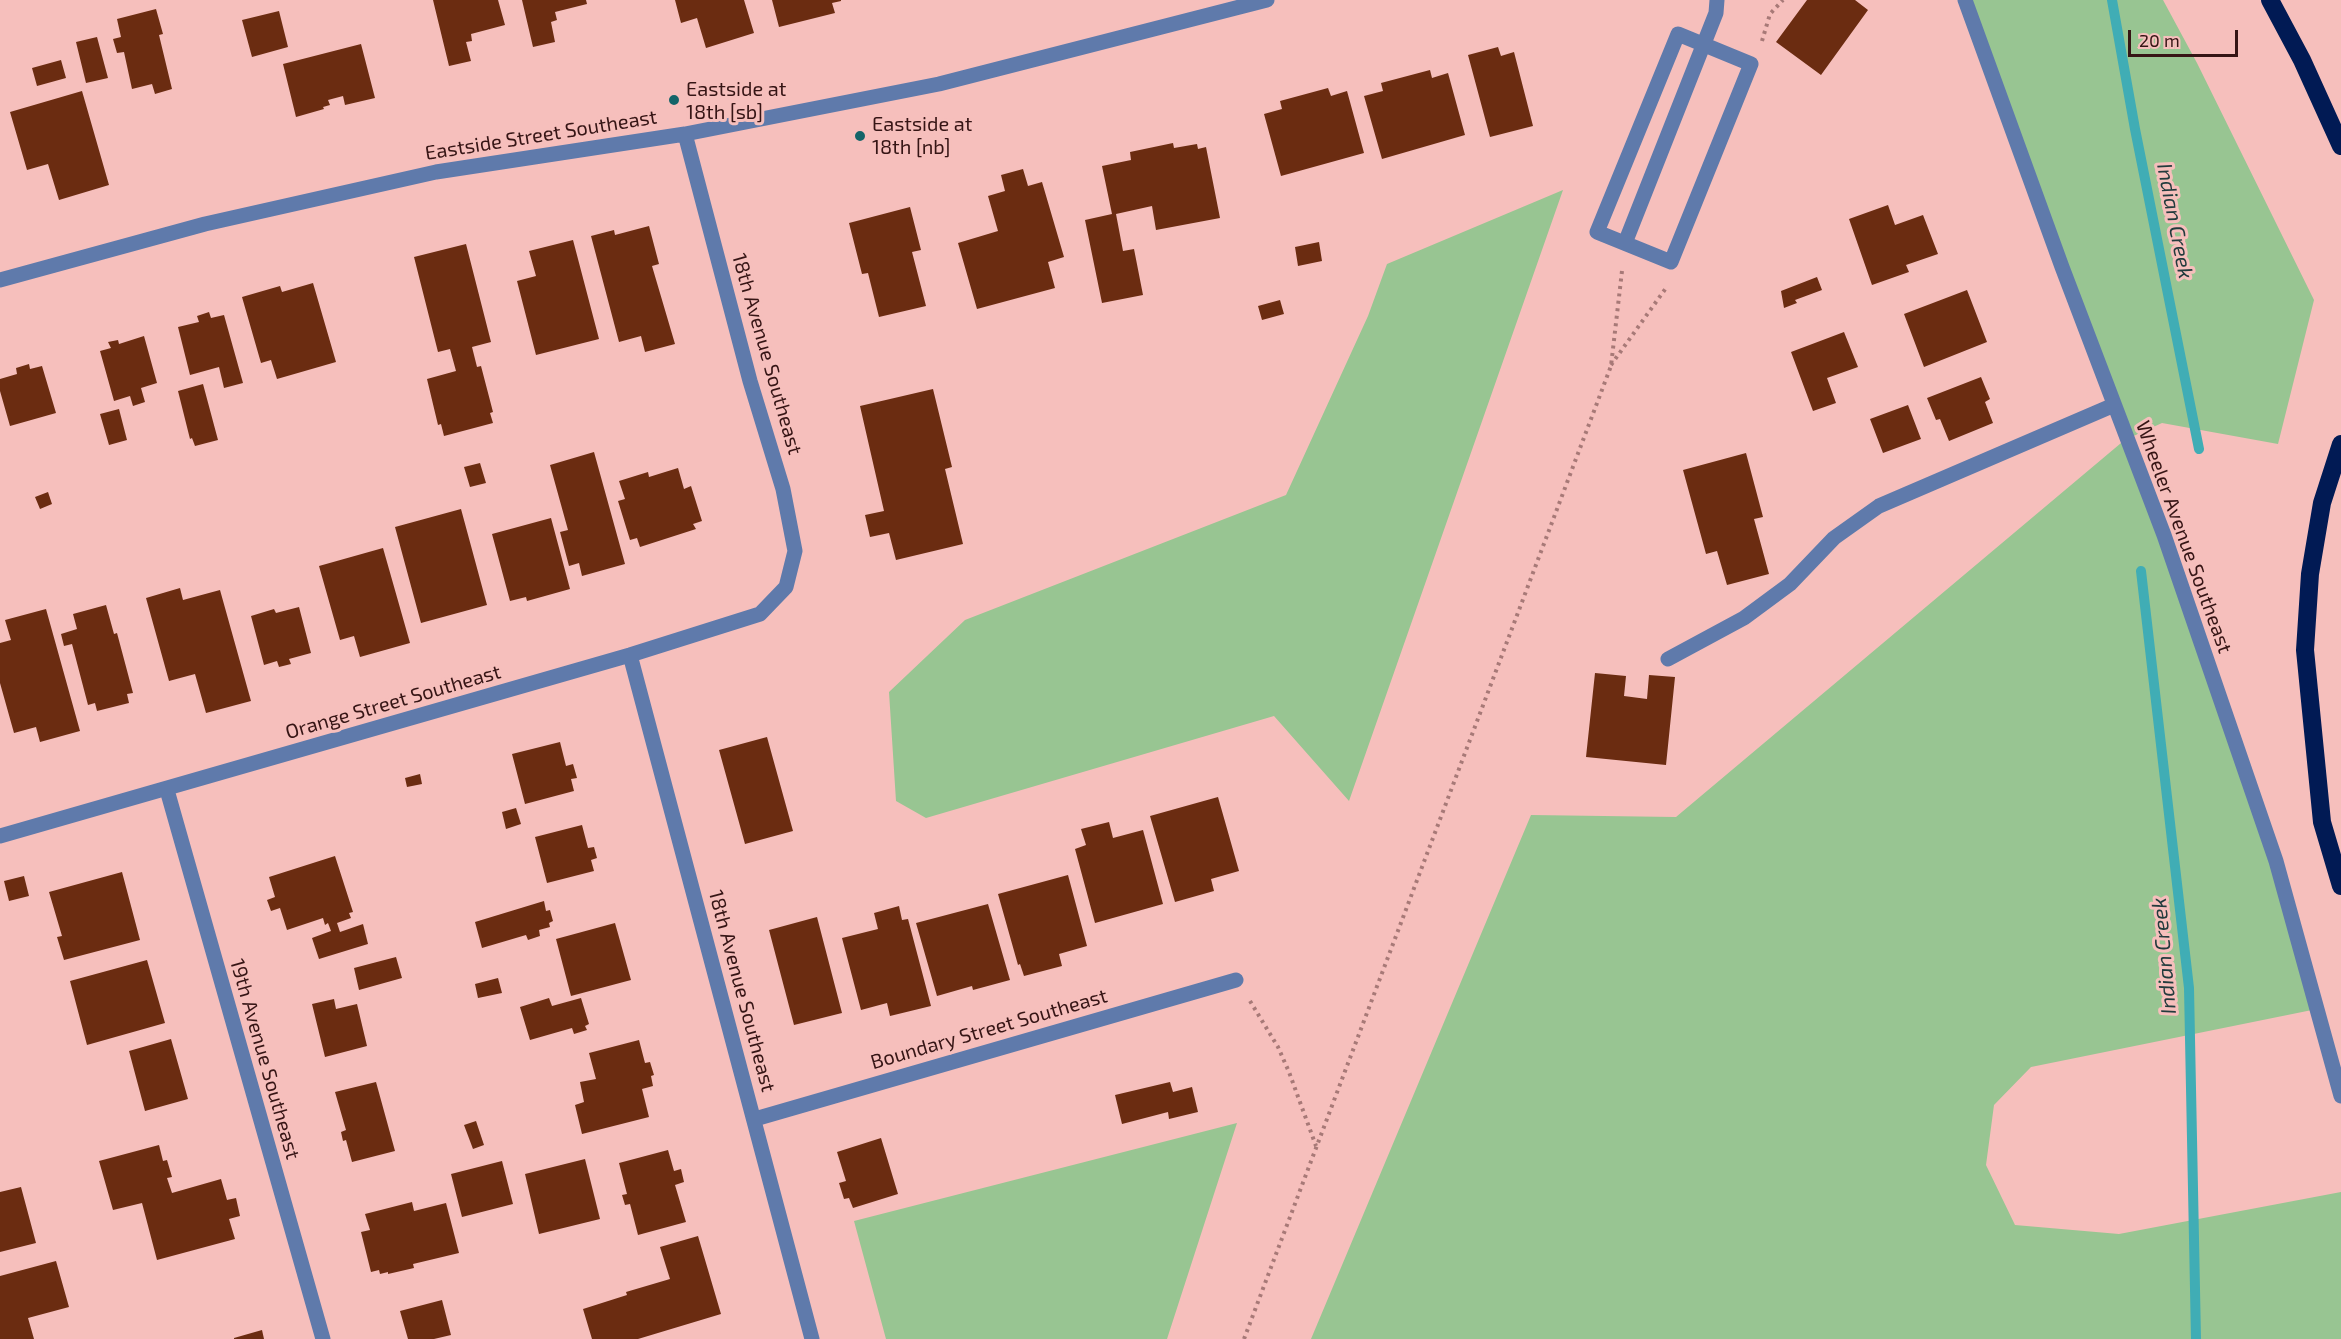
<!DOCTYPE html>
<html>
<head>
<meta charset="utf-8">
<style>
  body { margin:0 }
  #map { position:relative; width:2341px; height:1339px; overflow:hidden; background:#f6bfbc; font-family:"Exo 2",sans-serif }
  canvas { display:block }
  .scale { position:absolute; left:2128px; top:30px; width:110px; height:27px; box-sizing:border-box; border:3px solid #361515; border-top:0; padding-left:8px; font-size:18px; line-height:21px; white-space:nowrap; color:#361515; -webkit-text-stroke:4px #f6bfbc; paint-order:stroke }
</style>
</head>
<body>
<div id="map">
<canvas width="2341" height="1339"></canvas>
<div class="scale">20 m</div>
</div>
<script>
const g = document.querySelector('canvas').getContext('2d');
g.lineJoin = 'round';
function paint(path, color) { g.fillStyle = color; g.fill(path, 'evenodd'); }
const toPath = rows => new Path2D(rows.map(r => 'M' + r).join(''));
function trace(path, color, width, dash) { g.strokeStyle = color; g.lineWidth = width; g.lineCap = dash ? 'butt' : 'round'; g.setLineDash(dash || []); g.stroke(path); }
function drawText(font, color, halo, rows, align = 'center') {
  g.font = font + ' "Exo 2",sans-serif'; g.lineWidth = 6; g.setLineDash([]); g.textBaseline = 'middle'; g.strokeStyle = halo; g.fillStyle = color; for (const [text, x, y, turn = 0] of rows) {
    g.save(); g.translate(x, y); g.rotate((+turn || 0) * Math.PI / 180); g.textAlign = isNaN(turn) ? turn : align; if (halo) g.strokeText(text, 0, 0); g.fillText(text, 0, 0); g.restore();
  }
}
const green = toPath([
  [1965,0,2163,0,2197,63,2314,300,2278,444,2162,423,2127,439,2276,861,2317,1009,2031,1067,1994,1105,1986,1165,2015,1225,2119,1234,2341,1192,2341,1339,1311,1339,1531,815,1676,817,2127,438],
  [1563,190,1349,801,1274,716,926,818,896,801,889,692,965,620,1286,495,1368,316,1387,264],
  [1237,1123,1167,1339,886,1339,854,1221]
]);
const stream = toPath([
  [2112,0,2135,129,2199,449],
  [2141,571,2189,988,2196,1339]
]);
const building = toPath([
  [433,0,498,0,505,25,471,34,472,41,466,42,471,61,449,66],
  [522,0,586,0,587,4,555,12,557,20,551,22,555,42,533,47],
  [675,0,744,0,754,33,706,48,697,18,681,23],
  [772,0,841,0,841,1,832,3,835,13,779,27],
  [1807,0,1855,0,1868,10,1821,75,1776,42],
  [156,9,163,34,159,35,172,89,155,94,152,84,132,89,124,52,117,53,113,39,121,37,117,19],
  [279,11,288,47,252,57,242,20],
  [97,37,108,78,86,83,76,42],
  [361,44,375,98,345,105,343,96,328,100,330,105,323,107,324,109,296,117,283,64],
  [1498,47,1501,56,1514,52,1533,126,1490,137,1468,55],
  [61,60,66,78,37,86,32,68],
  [1430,70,1432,78,1448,73,1465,135,1382,159,1364,96,1383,91,1381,83],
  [1328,88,1331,96,1347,91,1364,153,1281,176,1264,114,1282,109,1280,101],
  [82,91,109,185,59,200,48,164,27,170,10,112],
  [1173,143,1174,148,1197,144,1198,149,1206,147,1220,218,1156,230,1152,206,1116,214,1123,251,1134,249,1143,295,1102,303,1085,220,1112,214,1102,166,1131,160,1130,152],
  [1023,169,1028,186,1042,182,1064,257,1048,262,1055,288,977,309,958,243,998,231,988,196,1005,191,1001,175],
  [1888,205,1895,225,1923,215,1938,254,1906,265,1909,272,1872,285,1849,219],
  [910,207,921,250,912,252,926,306,879,317,868,273,862,274,849,223],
  [649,226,659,264,652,266,675,344,645,352,641,336,619,342,591,236,614,230,615,235],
  [573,240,599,339,536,355,517,281,536,276,529,251],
  [1319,242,1322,261,1298,266,1295,247],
  [466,244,491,342,472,347,477,367,481,366,493,412,490,413,493,423,444,436,441,424,438,425,427,379,456,371,450,349,438,352,414,257],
  [1817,277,1822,290,1795,300,1797,303,1784,308,1781,291],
  [313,283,336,362,277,379,271,360,261,363,242,297,280,286,282,292],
  [1967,290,1987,342,1924,367,1904,314],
  [1280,300,1284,314,1262,320,1258,306],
  [209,312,211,318,224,315,243,383,224,388,219,367,190,375,178,327,199,322,197,316],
  [1844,332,1858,367,1827,378,1836,403,1813,411,1791,352],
  [144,336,157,383,141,388,145,402,133,406,130,396,114,401,100,351,111,348,108,342,118,340,119,344],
  [29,364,30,369,42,366,56,413,10,426,0,391,0,379,17,374,16,368],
  [1981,377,1990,399,1985,402,1993,423,1949,441,1940,419,1936,420,1927,398],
  [203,384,218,440,195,446,192,438,190,439,178,391],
  [933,389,952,467,945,469,963,544,896,560,889,533,870,537,865,515,884,511,860,406],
  [1908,405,1921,439,1883,453,1870,419],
  [119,409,127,440,109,445,100,414],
  [594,452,625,564,582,576,579,563,569,566,560,532,568,530,550,465],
  [1746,453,1763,517,1754,519,1769,574,1727,585,1717,551,1706,554,1683,470],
  [480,463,486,483,470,487,464,467],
  [678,468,684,489,691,486,702,521,693,524,696,529,640,547,637,538,630,540,618,501,625,499,619,481,648,472,649,477],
  [48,492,52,504,40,509,35,497],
  [461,509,487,605,421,623,395,527],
  [551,518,570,589,527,601,526,597,510,601,492,534],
  [383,548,410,643,360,657,354,636,340,640,319,566],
  [180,588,183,600,220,590,251,701,206,713,195,674,169,681,146,598],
  [106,605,114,634,117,633,133,693,127,694,129,703,97,711,95,703,88,705,72,644,64,646,61,634,77,629,73,614],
  [299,607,311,653,289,659,291,664,279,667,277,661,264,665,251,616,274,609,276,613],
  [46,609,80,731,40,742,36,727,14,733,0,683,0,643,11,640,5,620],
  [1595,673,1626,676,1624,696,1647,699,1649,675,1675,677,1666,765,1586,757],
  [767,737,793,831,745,844,719,750],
  [560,742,566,766,573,764,577,778,571,779,574,791,525,804,512,754],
  [420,774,422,784,407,787,405,778],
  [1218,797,1239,871,1211,879,1214,891,1175,902,1150,816],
  [516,808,521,824,506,829,502,812],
  [1109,822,1113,838,1143,830,1163,904,1095,923,1075,849,1086,845,1081,829],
  [582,825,588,848,594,847,597,858,591,860,594,871,547,883,535,837],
  [335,856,353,912,349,913,351,918,337,923,340,932,363,924,368,944,319,959,312,938,331,931,328,923,325,925,323,918,287,930,280,908,271,911,267,900,275,897,269,877],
  [122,872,140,940,64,960,57,937,62,936,49,892],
  [1068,875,1087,946,1059,954,1062,966,1024,976,1020,964,1018,965,998,894],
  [24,876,29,896,9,901,4,881],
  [544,901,546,911,550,910,553,921,549,923,550,927,539,930,540,936,528,940,526,935,482,948,475,922],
  [988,904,1010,980,973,990,972,986,937,996,916,923],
  [899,906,902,920,908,919,931,1006,890,1016,887,1003,861,1010,842,938,878,929,874,913],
  [817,917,842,1013,794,1025,769,930],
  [615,923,631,980,571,996,556,939],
  [396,957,402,978,359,990,354,968],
  [147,960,165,1023,87,1045,70,981],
  [498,978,502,993,478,998,475,984],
  [549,998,552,1006,581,998,589,1024,585,1026,587,1030,574,1034,572,1028,530,1040,520,1007],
  [334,999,336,1009,357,1004,367,1046,325,1057,312,1004],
  [171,1039,188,1099,145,1111,129,1051],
  [639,1040,645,1063,650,1062,654,1075,651,1076,653,1086,642,1089,649,1117,582,1134,575,1105,584,1102,580,1082,596,1079,589,1053],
  [376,1082,395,1151,352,1162,346,1140,343,1141,341,1132,346,1130,335,1092],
  [1170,1082,1173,1092,1192,1087,1198,1112,1169,1119,1168,1112,1122,1124,1115,1095],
  [476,1121,484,1145,473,1149,464,1125],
  [881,1138,898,1194,853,1208,849,1198,844,1199,839,1183,846,1181,837,1152],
  [159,1145,163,1161,167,1160,172,1177,167,1178,172,1193,221,1179,227,1200,236,1198,240,1216,229,1219,235,1239,157,1260,142,1203,113,1210,99,1161],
  [668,1150,674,1171,681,1169,684,1182,675,1185,686,1222,638,1235,630,1204,625,1205,622,1195,627,1194,619,1163],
  [585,1159,600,1219,539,1234,525,1174],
  [502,1161,513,1204,462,1217,451,1174],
  [21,1187,36,1243,0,1252,0,1192],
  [412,1202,414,1211,446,1203,459,1253,413,1264,414,1268,388,1274,388,1272,380,1274,379,1270,371,1272,361,1232,370,1230,365,1214],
  [698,1236,721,1314,638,1339,592,1339,583,1309,627,1295,626,1292,670,1279,660,1247],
  [56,1261,69,1307,28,1318,34,1339,0,1339,0,1276],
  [442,1300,451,1335,434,1339,408,1339,400,1311],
  [262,1330,264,1339,234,1339,234,1338]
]);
const path = toPath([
  [1762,41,1770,14,1783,0],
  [1611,365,1666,288],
  [1250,1001,1278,1047,1289,1072,1316,1146],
  [1244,1339,1611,366,1622,271]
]);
const minor = toPath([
  [1965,0,2062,267,2164,535,2276,861,2341,1096],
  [1678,34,1751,64,1671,262,1597,232,1678,34],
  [1625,243,1716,13,1717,0],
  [0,280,205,224,436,172,685,134,939,84,1267,0],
  [630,655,812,1339],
  [1668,659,1744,618,1790,584,1834,538,1879,506,2114,405],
  [167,790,323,1339],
  [0,836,630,655,760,614,786,587,795,551,783,489,750,381,685,134],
  [755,1119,1236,980]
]);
const highway = toPath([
  [2270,0,2302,60,2341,146],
  [2341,444,2322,503,2310,574,2305,650,2322,822,2341,886]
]);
const markers = [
  [674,100,6,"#146469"],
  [860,136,6,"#146469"]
];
const poiNames = [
  ["Eastside at",686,89],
  ["18th [sb]",686,112],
  ["Eastside at",872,124],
  ["18th [nb]",872,147]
];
const streetNames = [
  ["Eastside Street Southeast",541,135,-9],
  ["18th Avenue Southeast",767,354,74],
  ["Wheeler Avenue Southeast",2184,537,70],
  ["Orange Street Southeast",393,702,-16],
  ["18th Avenue Southeast",742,991,75],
  ["Boundary Street Southeast",989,1029,-16],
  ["19th Avenue Southeast",265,1059,74]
];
const waterNames = [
  ["Indian Creek",2175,221,79],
  ["Indian Creek",2164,956,-95]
];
paint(green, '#98c592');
trace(stream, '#40adb5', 10);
paint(building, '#6b2c11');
trace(path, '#a77977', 4, [3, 4.5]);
trace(minor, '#5f7aab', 15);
trace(highway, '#011a54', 18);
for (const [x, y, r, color] of markers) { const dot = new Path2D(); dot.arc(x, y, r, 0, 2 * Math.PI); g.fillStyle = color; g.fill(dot); trace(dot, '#f6bfbc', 2); }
drawText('20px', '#361515', '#f6bfbc', poiNames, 'left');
drawText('20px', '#361515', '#f6bfbc', streetNames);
drawText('italic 21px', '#223b3d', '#f6bfbc', waterNames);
</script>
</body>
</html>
